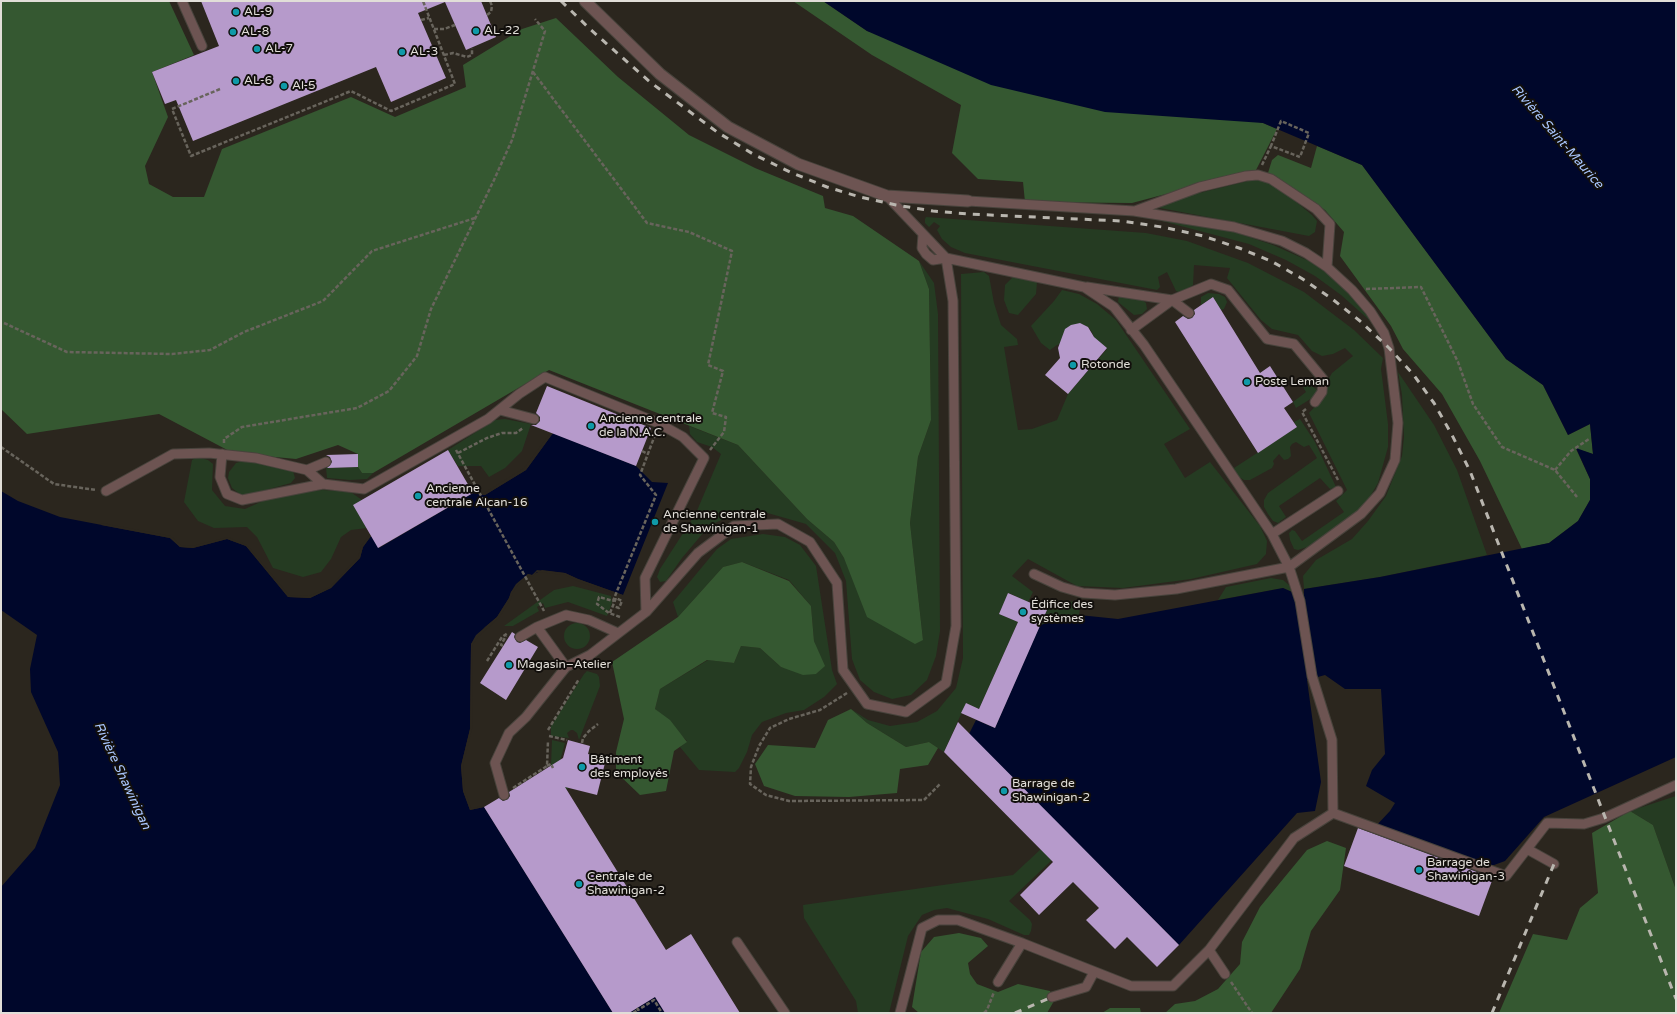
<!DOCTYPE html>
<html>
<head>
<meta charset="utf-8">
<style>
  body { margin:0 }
  #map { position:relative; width:1677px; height:1014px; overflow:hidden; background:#2b261e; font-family:"Varela Round",sans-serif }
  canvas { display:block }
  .frame { position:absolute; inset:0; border:2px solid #e1ded8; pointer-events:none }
</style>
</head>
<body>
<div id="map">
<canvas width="1677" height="1014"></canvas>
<div class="frame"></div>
</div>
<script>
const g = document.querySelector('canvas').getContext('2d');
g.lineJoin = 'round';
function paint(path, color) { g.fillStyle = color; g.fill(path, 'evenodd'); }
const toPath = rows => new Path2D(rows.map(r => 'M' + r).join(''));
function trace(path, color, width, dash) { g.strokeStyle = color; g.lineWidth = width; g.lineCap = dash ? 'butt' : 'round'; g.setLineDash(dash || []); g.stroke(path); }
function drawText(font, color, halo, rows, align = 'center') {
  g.font = font + ' "Varela Round",sans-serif'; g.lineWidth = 4; g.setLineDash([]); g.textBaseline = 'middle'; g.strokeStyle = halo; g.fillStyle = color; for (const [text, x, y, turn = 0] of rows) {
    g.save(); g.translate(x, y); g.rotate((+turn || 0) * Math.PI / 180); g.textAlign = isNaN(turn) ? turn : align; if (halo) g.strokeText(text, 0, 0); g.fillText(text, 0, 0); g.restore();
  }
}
const green = toPath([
  [1256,179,1271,181,1312,215,1317,221,1315,232,1309,236,1160,208,1167,201],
  [926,217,1146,233,1187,241,1248,263,1304,292,1354,330,1383,358,1381,369,1388,424,1388,447,1378,483,1365,505,1355,515,1307,547,1298,550,1294,549,1290,540,1289,533,1292,530,1295,531,1302,541,1344,512,1336,501,1347,490,1309,413,1324,397,1328,380,1332,373,1353,356,1345,348,1333,354,1322,356,1312,351,1298,335,1272,329,1261,320,1227,278,1230,268,1194,265,1193,285,1181,293,1176,291,1167,272,1158,277,1160,287,1157,290,965,253,951,247,942,239,937,230,940,226,934,222,929,227,925,223,925,219],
  [1158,220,1190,224,1234,232,1273,245,1309,261,1331,275,1349,289,1377,327,1341,295,1315,276,1286,260,1249,244],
  [919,261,934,283,938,314,940,631,936,656,927,680,911,695,892,699,874,692,860,680,852,659,846,581,835,553,806,524,757,510,737,513,715,523,704,532,682,558,666,581,660,582,657,577,660,569,696,513,721,454,712,447,697,442,690,434,689,426,738,445,807,519,834,542,844,558,923,640,910,523,918,457,931,420,929,289],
  [984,272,989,276,994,303,1001,325,1017,339,1018,345,1004,347,1018,430,1032,429,1057,420,1068,394,1107,349,1095,340,1092,332,1088,327,1080,323,1064,343,1057,345,1050,350,1041,343,1031,326,1054,301,1062,290,1079,294,1097,304,1116,320,1190,429,1164,444,1185,478,1210,462,1260,526,1267,541,1266,554,1257,564,1191,579,1123,588,1077,586,1028,559,1012,576,1033,592,1028,602,1009,593,999,614,1018,622,979,709,966,703,944,752,929,742,906,747,867,723,851,709,868,720,890,726,917,722,937,711,956,688,963,658,961,274],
  [1013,277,1037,282,1036,294,1018,315,1009,313,1004,300,1005,285],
  [1208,293,1219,294,1225,297,1227,302,1224,309,1221,310,1213,297,1201,305,1201,297],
  [1119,295,1141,299,1146,303,1147,309,1142,314,1134,315,1118,302],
  [1398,372,1434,425,1457,470,1487,555,1380,577,1304,589,1303,576,1316,560,1352,539,1368,521,1386,496,1402,456,1404,437,1402,395],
  [1310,385,1316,389,1317,395,1296,408,1293,402,1306,392,1303,387],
  [505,419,531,424,522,451,505,468,489,477,481,466,458,466,448,450,495,420],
  [1300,419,1315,442,1336,487,1330,489,1320,478,1279,506,1286,517,1278,523,1273,521,1268,514,1264,507,1264,500,1268,493,1317,458,1309,445,1304,447,1296,442,1292,444,1290,447,1291,456,1288,459,1284,460,1279,454,1273,461,1274,464,1272,468,1250,480,1244,480,1236,475,1234,468,1297,427,1294,422],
  [197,457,208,460,213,464,212,490,225,506,245,509,265,500,291,494,322,490,341,491,352,493,362,500,367,528,351,530,341,537,331,559,321,572,303,577,273,568,257,537,247,527,214,528,198,521,184,502,192,460],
  [247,460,293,471,295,478,291,483,247,495,241,495,232,488,228,478,229,472,236,463],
  [358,467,362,473,373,473,367,479,350,480,327,478,326,468],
  [763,534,785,537,800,545,816,566,832,670,837,684,824,697,804,710,786,713,762,722,752,735,747,752,739,768,735,772,699,770,680,747,687,741,655,709,660,689,708,660,734,663,741,646,760,648,781,667,816,674,824,666,814,641,811,606,789,580,742,562,723,567,678,617,673,602,717,549,731,539],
  [1271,578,1283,580,1289,585,1292,592,1283,588,1218,600,1226,587],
  [573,586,611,596,612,603,607,616,568,602,545,608,543,603,537,607,539,611,513,626,504,626,554,590],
  [1057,600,1063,602,1081,601,1079,615,1040,625,1051,602],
  '564 636a13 13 0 1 1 26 0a13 13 0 1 1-26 0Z',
  [587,671,597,674,599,677,600,686,579,740,577,733,573,730,571,730,567,733,569,738,551,736,551,726,584,674],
  [552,740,565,743,559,765,570,787,566,790,551,765],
  [1676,796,1676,890,1653,825,1630,811],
  [1041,849,1052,860,1009,901,1030,920,1032,924,1031,931,1029,935,1024,935,988,919,947,908,934,910,922,915,908,936,889,1013,858,1013,856,1001,804,918,803,905,1013,875]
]);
const forest = toPath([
  [1,1,169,1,194,55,152,72,168,117,145,166,149,184,173,197,204,197,222,149,351,97,395,117,466,87,463,65,522,29,556,18,618,77,689,135,755,168,823,196,825,208,853,216,919,261,929,289,931,420,918,457,910,523,923,640,915,644,867,617,844,558,834,542,807,519,738,445,549,370,373,473,362,473,358,467,358,454,338,445,296,459,233,453,159,414,27,434,1,409],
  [793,1,823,1,867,31,1263,123,1277,129,1256,170,1132,203,1025,202,1023,182,978,179,952,153,961,105,872,55],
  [1317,146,1362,165,1506,359,1543,385,1568,435,1590,424,1593,454,1576,449,1590,479,1590,500,1578,521,1549,543,1522,549,1480,461,1442,394,1403,349,1391,326,1340,256,1344,232,1325,210,1268,173,1272,160,1278,155,1311,168],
  [742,562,789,581,811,606,814,641,825,666,816,674,803,675,781,667,760,648,741,646,734,663,707,660,660,689,655,709,670,720,687,742,674,751,666,791,640,795,616,772,616,752,624,719,612,662,678,617,723,567],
  [851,709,867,723,906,747,929,742,938,748,928,765,900,769,897,793,849,797,795,796,764,786,755,764,768,745,815,748,828,720],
  [1630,811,1653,825,1676,890,1676,1013,1499,1013,1533,934,1567,940,1580,908,1598,893,1592,833],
  [1327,841,1346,848,1340,890,1311,931,1300,969,1271,1013,1165,1013,1175,1004,1195,1001,1218,989,1240,964,1242,942,1260,907,1307,850],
  [959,933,981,938,988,946,968,963,970,974,977,984,998,992,1018,984,1050,991,1054,1001,1047,1013,919,1013,912,1007,921,952,934,937],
  [1110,1008,1140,1008,1141,1013,1102,1013]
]);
const water = toPath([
  [823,1,1676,1,1676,757,1544,817,1505,861,1494,865,1481,866,1374,828,1390,811,1395,803,1366,786,1372,770,1385,754,1381,689,1345,689,1325,675,1307,680,1321,782,1315,811,1297,813,1179,945,969,734,976,720,995,728,1040,625,1079,615,1118,619,1283,588,1292,592,1295,601,1304,601,1304,589,1380,577,1549,543,1578,521,1590,500,1590,479,1576,448,1593,454,1590,424,1568,435,1543,385,1506,359,1362,165,1263,123,1105,112,991,85,867,31],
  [553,433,636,466,652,482,668,483,623,595,578,579,565,573,542,570,532,575,528,574,511,592,509,598,497,617,485,627,471,644,470,729,461,766,463,791,470,810,484,807,613,1013,1,1013,1,887,35,848,60,785,58,752,31,692,30,669,37,635,1,610,1,491,18,501,60,517,170,538,180,547,193,548,227,539,246,546,288,597,310,598,331,588,360,558,363,547,371,536,379,548,473,493,485,495,526,470],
  [655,997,665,1013,629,1013]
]);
const pier = toPath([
  [551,432,553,433,526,470,485,495,473,493,473,491,484,493,524,468],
  [102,523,171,536,181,545,192,546,228,537,247,545,289,595,309,596,330,587,358,557,361,546,370,534,371,536,363,547,360,558,331,588,310,598,288,597,246,546,227,539,193,548,180,547,170,538,101,525],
  [537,570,565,573,578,579,623,595,618,595,577,581,565,575,537,572,532,577,528,576,518,585,513,593,511,599,499,618,478,637,473,644,472,729,463,766,465,791,471,808,484,806,484,807,470,810,463,791,461,766,470,729,471,644,476,635,497,617,509,598,511,592,516,584,528,574,532,575]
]);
const building = toPath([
  [201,1,481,1,496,37,466,50,445,2,418,13,446,78,391,102,376,67,193,141,176,100,165,104,152,72,219,46],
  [1213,297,1260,373,1270,366,1293,402,1284,408,1297,427,1258,453,1175,322,1183,316,1188,319,1192,318,1195,314,1194,310],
  [1080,323,1088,327,1094,337,1107,348,1068,394,1045,375,1060,358,1058,348,1065,329,1071,325],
  [547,386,651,428,636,466,531,425,536,425,540,421,540,417,536,413],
  [448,450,473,493,378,548,353,505],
  [358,454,358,467,327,468,332,462,330,457,326,455],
  [1008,593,1047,610,995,728,961,713,966,703,979,709,1018,622,999,614],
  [512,632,515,634,514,637,517,642,520,643,526,640,538,647,506,700,480,683],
  [958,722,1179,945,1157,967,1127,937,1115,949,1086,920,1099,908,1073,882,1039,915,1020,895,1053,862,944,752],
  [568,740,590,746,588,754,606,759,597,795,565,787,666,950,691,934,740,1013,665,1013,655,997,629,1013,613,1013,484,807,499,798,503,801,508,799,510,796,509,792,563,758],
  [1358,828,1493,878,1479,916,1344,866]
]);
const path = toPath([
  [487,15,491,12,492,6,490,1],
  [421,20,429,18],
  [434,29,444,29,455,25],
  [444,55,453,53,467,57,472,55,472,48],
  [533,72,647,223,689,232,732,251,708,365,723,371,712,413,726,417,724,432,710,450],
  [220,89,172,109,191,156,351,91,391,111,455,84,423,1],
  [1262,165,1271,146,1300,157,1309,133,1281,121,1271,146],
  [1366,289,1421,287,1458,362,1473,404,1502,447,1555,470,1577,497],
  [4,323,67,352,172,354,210,350,244,332,323,301,372,251,475,218],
  [1306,409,1302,412,1338,480],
  [224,443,224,439,242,427,357,408,389,391,417,356,431,309,494,180,512,140,545,31,535,19],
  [1,447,54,484,96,490],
  [456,450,544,611],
  [642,451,648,454],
  [458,453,487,438,502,433,516,433,523,428],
  [1555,470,1571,451,1589,439],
  [610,613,616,598,622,601,619,608,613,606],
  [620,617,609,613,597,604,599,597,613,601,656,495,640,475,655,435],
  [503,646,501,645,506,636],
  [487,661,502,637,508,633],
  [847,693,820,710,789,719,770,728,759,746,751,767,750,784,766,795,789,801,924,800,940,784],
  [548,730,579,679],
  [549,736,567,740],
  [582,743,583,738,589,731,598,724],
  [547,766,551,764,553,768],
  [513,788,547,766,548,741],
  [1231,982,1252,1013],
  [637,1008,638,1010,654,1000,662,1013],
  [633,1013,638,1010],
  [984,1013,987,1010,994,992]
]);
const service = toPath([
  [182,1,202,46],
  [968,201,1134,211,1234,227,1282,241,1306,253,1327,267,1352,290,1370,311,1384,333,1389,348,1398,423,1395,460,1380,493,1361,514,1289,567,1176,589,1115,595,1083,593,1062,587,1034,574],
  [1135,211,1200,187,1246,176,1258,175,1271,179,1316,209,1330,224,1327,267],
  [1087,287,1172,300,1189,313],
  [1131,330,1172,300,1211,284,1228,290,1267,339,1294,344,1323,379,1322,392,1315,402],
  [500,410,534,419],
  [222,454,220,477,227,494,242,500,323,484,364,489,488,419,519,394,545,377,658,423,683,437,704,458,645,578,646,612],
  [307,470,326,462],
  [106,491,173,454,209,453,256,458,307,470,323,484],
  [1272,534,1338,491],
  [520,637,537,627],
  [566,667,537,627,566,615,589,620,618,633],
  [504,795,495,763,509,733,526,717,566,667,590,655,646,612,698,553,734,526,778,524,810,542,837,583,843,670,867,704,906,712,946,683,956,626,953,301,946,258,887,196],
  [1333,813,1506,876,1547,823,1584,824,1604,818,1676,785],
  [1527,849,1554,864],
  [737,942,785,1013],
  [1209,950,1225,974],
  [998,982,1022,943],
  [1052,997,1086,987,1094,972],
  [900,1013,922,928,938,920,958,920,1022,943,1131,986,1173,986,1209,950,1294,838,1333,813,1332,740,1312,676,1300,601,1289,567,1272,534,1144,345,1114,307,1084,287,946,258,933,260,926,254,922,248,923,234]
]);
const minor = toPath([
  [585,1,660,74,728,127,798,164,887,196,968,201]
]);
const rail = toPath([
  [561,1,590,29,650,82,717,132,753,154,790,172,827,187,860,197,896,205,933,211,968,214,1121,221,1162,227,1203,236,1239,248,1271,261,1301,278,1331,298,1360,321,1389,348,1413,374,1434,403,1452,435,1470,471,1676,999],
  [1015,1013,1052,997],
  [1492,1013,1554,864]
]);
const markers = [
  [236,12,4,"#0f9aa8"],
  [476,31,4,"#0f9aa8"],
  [233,32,4,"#0f9aa8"],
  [257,49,4,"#0f9aa8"],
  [402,52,4,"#0f9aa8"],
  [236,81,4,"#0f9aa8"],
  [284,86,4,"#0f9aa8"],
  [1073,365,4,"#0f9aa8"],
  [1247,382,4,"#0f9aa8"],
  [591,426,4,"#0f9aa8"],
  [418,496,4,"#0f9aa8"],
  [655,522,4,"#0f9aa8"],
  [1023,612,4,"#0f9aa8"],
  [509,665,4,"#0f9aa8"],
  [582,767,4,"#0f9aa8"],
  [1004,791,4,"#0f9aa8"],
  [1419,870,4,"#0f9aa8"],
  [579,884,4,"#0f9aa8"]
];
const poiNames = [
  ["AL-9",244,12],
  ["AL-22",484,31],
  ["AL-8",241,32],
  ["AL-7",265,49],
  ["AL-3",410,52],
  ["AL-6",244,81],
  ["Al-5",292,86],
  ["Rotonde",1081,365],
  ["Poste Leman",1255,382],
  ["Ancienne centrale",599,419],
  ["de la N.A.C.",599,433],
  ["Ancienne",426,489],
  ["centrale Alcan-16",426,503],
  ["Ancienne centrale",663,515],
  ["de Shawinigan-1",663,529],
  ["Édifice des",1031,605],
  ["systèmes",1031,619],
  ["Magasin–Atelier",517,665],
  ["Bâtiment",590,760],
  ["des employés",590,774],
  ["Barrage de",1012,784],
  ["Shawinigan-2",1012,798],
  ["Barrage de",1427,863],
  ["Shawinigan-3",1427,877],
  ["Centrale de",587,877],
  ["Shawinigan-2",587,891]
];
const waterNames = [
  ["Rivière Saint-Maurice",1557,137,49],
  ["Rivière Shawinigan",122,776,65]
];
paint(green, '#253b22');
paint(forest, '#355831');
paint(water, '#00072b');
paint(pier, '#2b261e');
paint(building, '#b69acb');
trace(service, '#48433c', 11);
trace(minor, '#48433c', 13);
trace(path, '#68645c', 2.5, [4, 2]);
trace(service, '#6d5452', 9);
trace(minor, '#6d5452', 11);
trace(rail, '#b9b6af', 3, [7, 7]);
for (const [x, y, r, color] of markers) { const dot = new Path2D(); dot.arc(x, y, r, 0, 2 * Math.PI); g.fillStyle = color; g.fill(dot); trace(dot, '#120f0c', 1.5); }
drawText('12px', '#e1ded8', '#120f0c', poiNames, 'left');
drawText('italic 13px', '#aac7ff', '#120f0c', waterNames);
</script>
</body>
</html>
